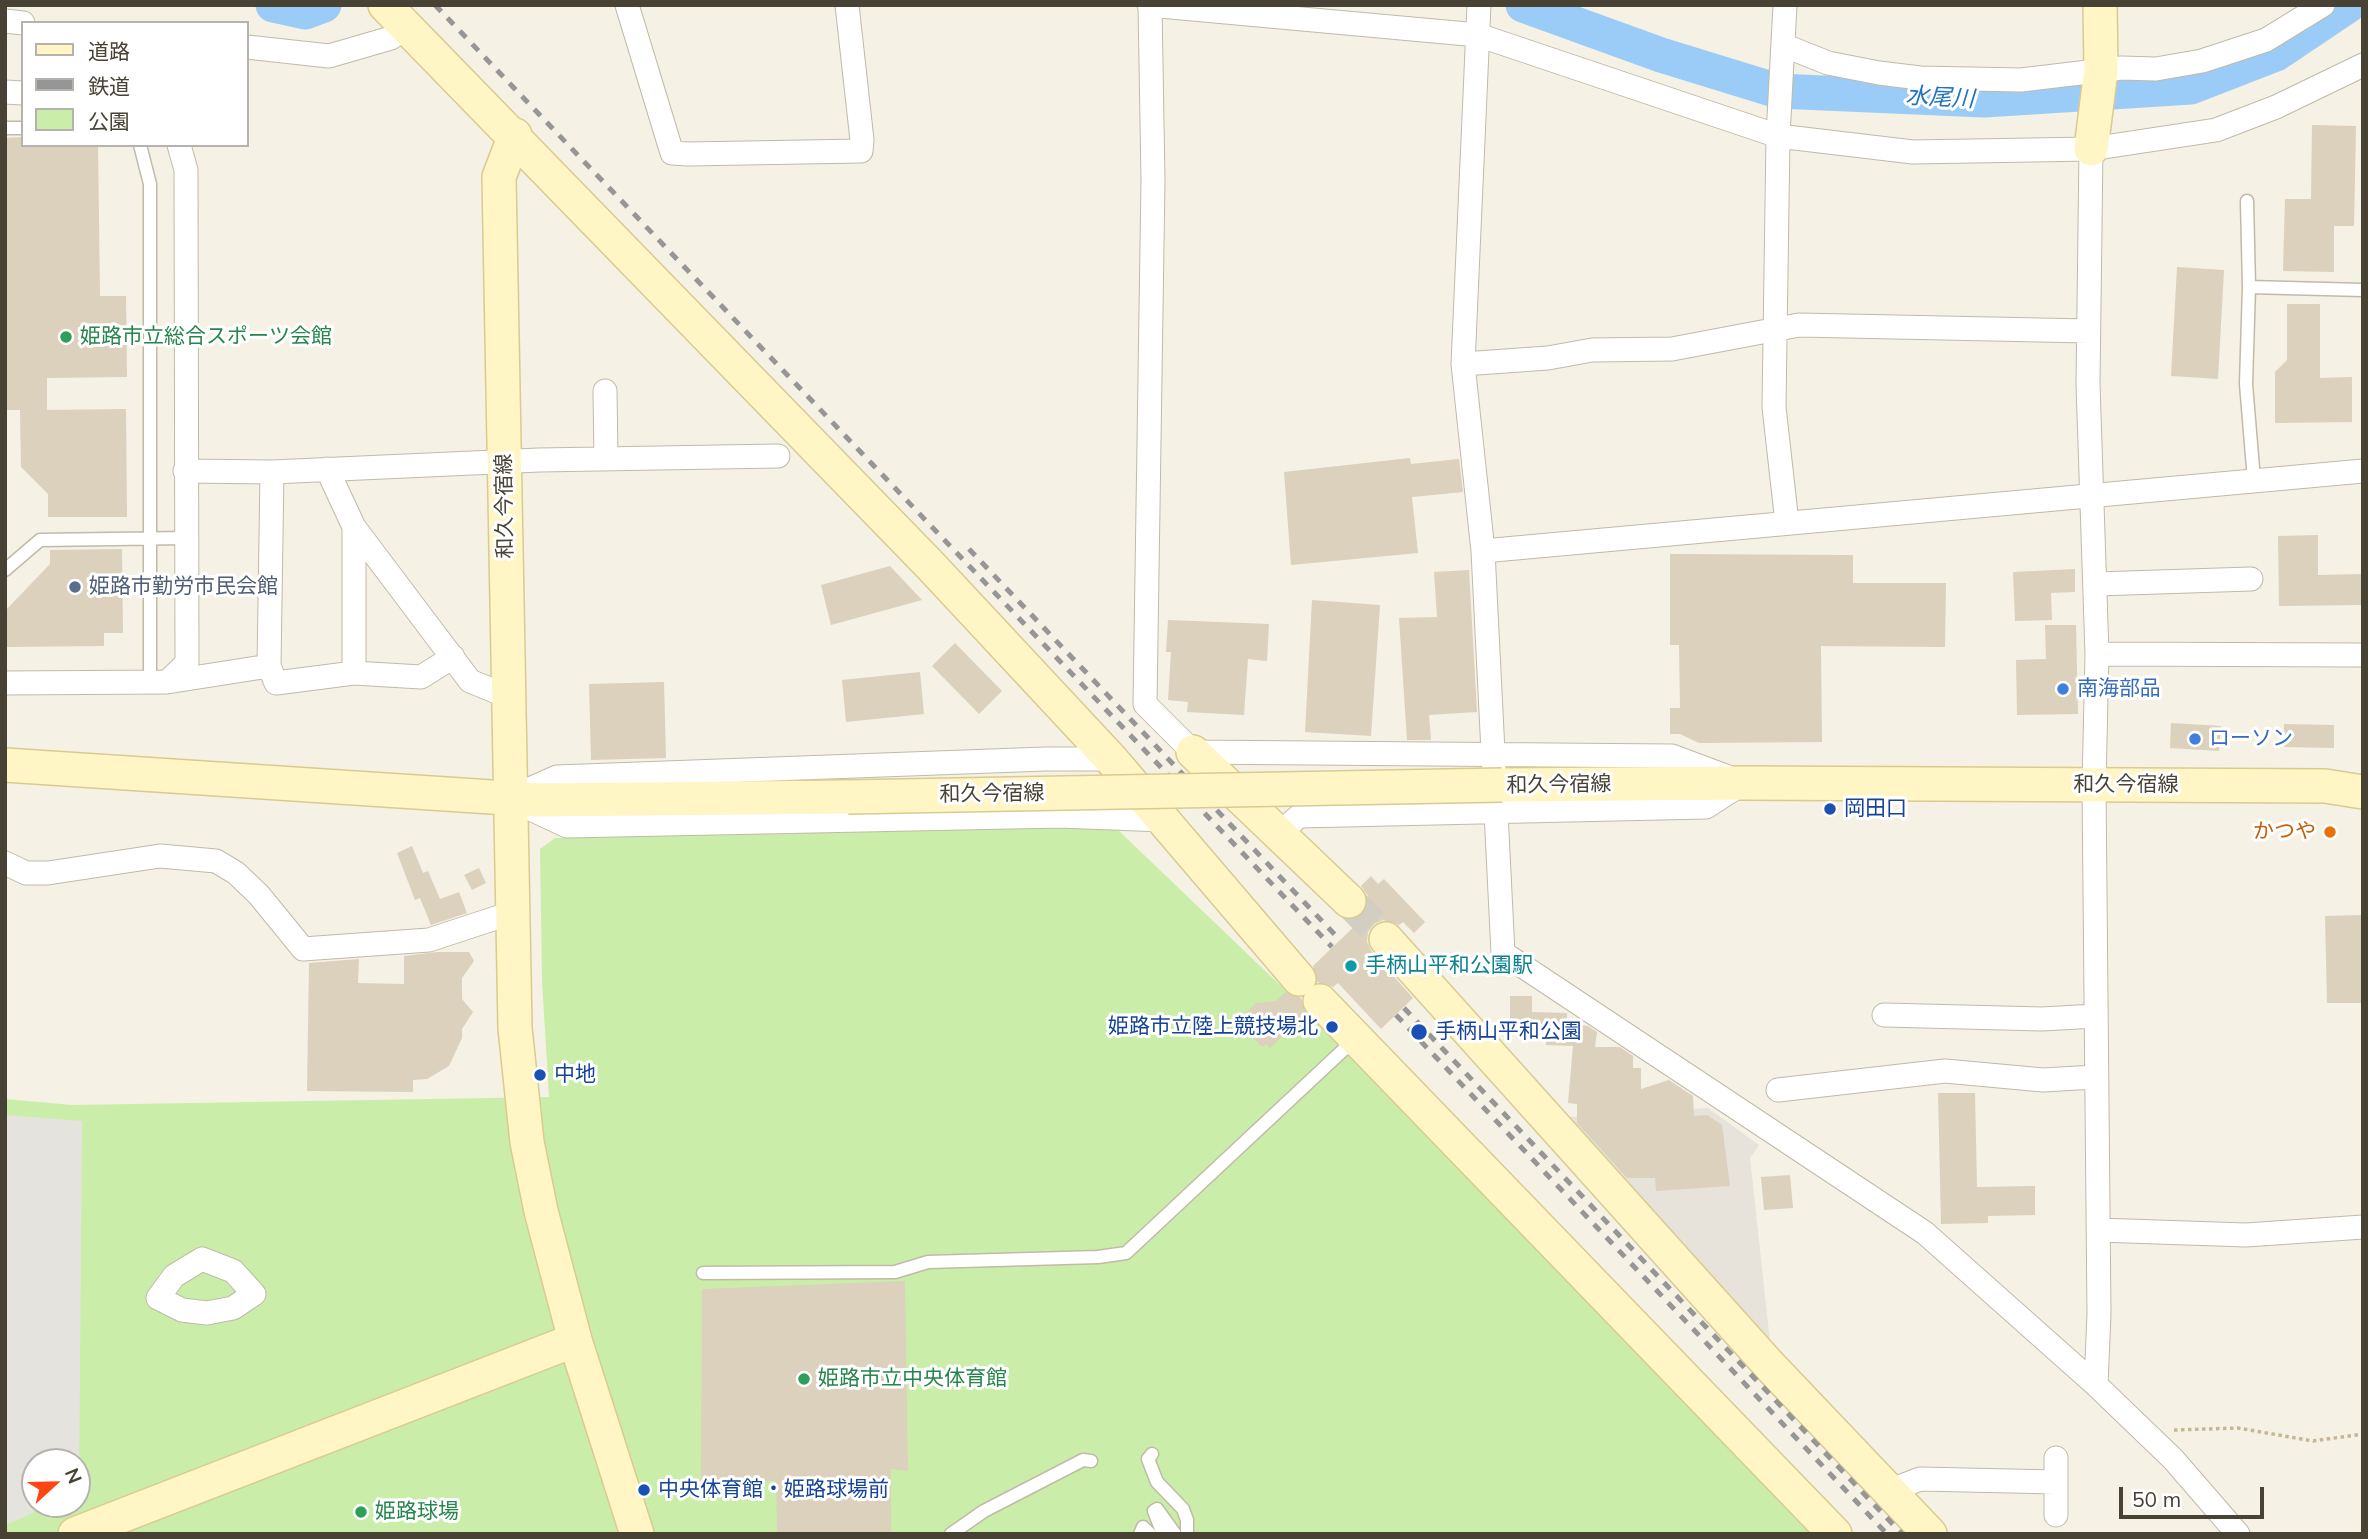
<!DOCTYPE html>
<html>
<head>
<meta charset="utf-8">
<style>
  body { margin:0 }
  #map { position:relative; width:2368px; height:1539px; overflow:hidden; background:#f5f1e5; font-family:Mulish,"Noto Sans JP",sans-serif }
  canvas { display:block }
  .frame { position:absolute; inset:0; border:7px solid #484234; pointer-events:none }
  .legend { position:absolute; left:21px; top:21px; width:228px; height:126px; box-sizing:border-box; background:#fff; border:2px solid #b6b3ae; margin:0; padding:9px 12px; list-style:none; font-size:21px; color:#484234 }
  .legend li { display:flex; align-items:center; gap:14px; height:35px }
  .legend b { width:35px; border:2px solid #b6b3ae }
  .north { position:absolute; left:21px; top:1448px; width:70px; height:70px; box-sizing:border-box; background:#fff; border:2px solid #b6b3ae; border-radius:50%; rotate:68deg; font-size:19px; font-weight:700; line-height:28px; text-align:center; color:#484234 }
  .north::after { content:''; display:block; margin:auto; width:24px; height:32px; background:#ff4612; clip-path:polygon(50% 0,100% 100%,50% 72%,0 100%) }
  .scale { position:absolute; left:2119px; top:1487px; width:145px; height:32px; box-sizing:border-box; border:4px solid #484234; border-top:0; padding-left:9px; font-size:21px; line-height:24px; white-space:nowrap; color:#484234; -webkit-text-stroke:5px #fff; paint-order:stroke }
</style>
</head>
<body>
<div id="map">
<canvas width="2368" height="1539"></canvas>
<div class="frame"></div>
<ul class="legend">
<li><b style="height:9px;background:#fff5c5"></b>道路</li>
<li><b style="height:9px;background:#969696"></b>鉄道</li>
<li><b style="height:19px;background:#caeea9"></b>公園</li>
</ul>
<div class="north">N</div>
<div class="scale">50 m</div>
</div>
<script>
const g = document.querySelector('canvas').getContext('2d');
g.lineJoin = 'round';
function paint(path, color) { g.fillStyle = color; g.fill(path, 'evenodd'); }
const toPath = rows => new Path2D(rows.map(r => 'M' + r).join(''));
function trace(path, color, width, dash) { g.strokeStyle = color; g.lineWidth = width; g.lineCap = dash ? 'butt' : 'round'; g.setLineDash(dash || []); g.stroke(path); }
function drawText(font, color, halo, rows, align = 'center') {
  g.font = font + ' Mulish,"Noto Sans JP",sans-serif'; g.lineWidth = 6; g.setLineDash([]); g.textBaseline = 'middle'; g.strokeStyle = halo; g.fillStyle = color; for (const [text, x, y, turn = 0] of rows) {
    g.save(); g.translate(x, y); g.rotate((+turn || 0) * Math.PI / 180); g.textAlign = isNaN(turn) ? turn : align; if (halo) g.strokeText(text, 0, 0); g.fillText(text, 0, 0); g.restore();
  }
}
const industrial = toPath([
  [1708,1108,1759,1145,1750,1158,1770,1342,1557,1118]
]);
const green = toPath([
  [1100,825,1117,829,1353,1055,1812,1534,5,1534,5,1099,72,1105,549,1097,542,981,540,849,555,838],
  [35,1462,77,1462,77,1504,35,1504]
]);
const parking = toPath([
  [5,1115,82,1121,79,1493,77,1462,35,1462,35,1504,54,1504,5,1525]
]);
const river = toPath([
  [273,5,305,12,324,5],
  [1523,5,1661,55,1778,91,1984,100,2191,87,2276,54,2349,5]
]);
const building = toPath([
  [2312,125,2356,126,2354,226,2334,226,2334,272,2283,271,2285,199,2311,199],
  [23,137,23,145,98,145,100,296,126,296,127,377,47,378,47,410,126,409,127,517,48,517,48,494,21,467,20,410,5,410,5,138],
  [2177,267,2224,270,2218,379,2171,376],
  [2287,304,2320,304,2320,378,2352,377,2352,422,2275,423,2275,372,2287,360],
  [1410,458,1411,464,1459,459,1463,492,1412,497,1418,553,1291,565,1284,472],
  [2318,535,2318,575,2363,574,2363,605,2279,606,2278,536],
  [122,549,123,633,104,633,104,646,5,647,5,611,50,564,50,550],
  [1670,554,1853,555,1853,583,1946,583,1945,647,1821,646,1822,742,1699,743,1680,734,1670,734,1670,708,1680,708,1679,645,1670,645],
  [890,566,922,600,831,625,821,585],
  [2075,569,2075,592,2051,593,2052,620,2015,621,2013,572],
  [1469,570,1477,712,1429,715,1431,740,1407,740,1399,618,1437,617,1434,572],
  [1312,600,1380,605,1371,736,1305,732],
  [1168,620,1269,624,1267,661,1248,659,1244,715,1187,712,1188,702,1168,700,1171,652,1166,652],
  [2045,625,2076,625,2078,714,2017,715,2016,660,2046,659],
  [955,643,1002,691,979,714,932,666],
  [920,672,924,714,846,722,842,680],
  [664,682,666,758,591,760,589,684],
  [2171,723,2221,726,2219,751,2170,748],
  [2284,724,2334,725,2334,748,2284,747],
  [412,846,423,873,428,871,440,899,459,892,467,913,431,925,420,898,415,900,397,853],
  [479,868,486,883,472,890,464,875],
  [1371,876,1378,884,1384,879,1425,922,1414,933,1403,922,1399,925,1383,920,1374,924,1368,932,1367,942,1372,952,1413,998,1381,1029,1338,983,1333,987,1317,982,1313,966,1362,919,1359,917,1367,906,1368,896,1361,886],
  [2363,915,2363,1003,2327,1003,2325,916],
  [437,952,469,952,474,961,462,978,462,999,473,1012,462,1029,462,1038,449,1066,427,1079,413,1080,413,1092,307,1091,309,963,359,959,358,983,404,984,404,956],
  [1285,992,1301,998,1306,1014,1270,1048,1266,1044,1262,1047,1239,1023,1241,1018,1256,1003,1276,1001],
  [1510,996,1532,996,1532,1012,1567,1013,1567,1024,1588,1026,1597,1032,1595,1047,1620,1047,1633,1056,1633,1068,1641,1068,1641,1089,1669,1080,1693,1096,1694,1116,1707,1115,1722,1125,1730,1186,1656,1191,1655,1178,1627,1178,1577,1123,1577,1104,1568,1103,1573,1046,1546,1045,1546,1027,1510,1027],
  [1938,1093,1975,1093,1977,1187,2035,1186,2035,1215,1988,1216,1988,1223,1941,1224],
  [1790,1175,1793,1208,1764,1210,1761,1177],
  [905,1281,908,1471,891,1469,891,1534,777,1534,776,1481,701,1482,702,1289]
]);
const secondaryTunnel = toPath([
  [1349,901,1386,939]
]);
const path = toPath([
  [2174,1430,2238,1428,2313,1441,2363,1434]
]);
const lane = toPath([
  [5,128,23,128],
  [140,145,150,184,150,682],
  [2247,201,2249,287,2246,384,2254,480],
  [2249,287,2363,290],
  [5,570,40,540,186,538],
  [703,1273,895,1272,928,1262,1098,1257,1126,1253,1355,1039],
  [1152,1454,1148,1459,1157,1482,1183,1509,1187,1520,1187,1534],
  [951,1534,984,1511,1083,1460,1091,1461],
  [1140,1534,1143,1527,1150,1534],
  [1163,1534,1154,1511,1157,1509,1175,1534]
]);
const street = toPath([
  [627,5,672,153,688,154,861,151,862,140,847,5],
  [1149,5,1478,35,1778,136,1913,152,2091,149,2216,130,2276,107,2363,65],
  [1150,5,1153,180,1145,704,1193,752,1672,756,1728,777],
  [1479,5,1463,364,1483,551,1503,953,1925,1233,2096,1385,2173,1459,2238,1534],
  [1785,5,1778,136,1774,407,1787,523],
  [5,21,23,23],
  [1783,45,1828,63,1879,73,1920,78,2021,80,2122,68,2156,69,2202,61,2266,40,2323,5],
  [247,47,329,56,391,38,406,27],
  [5,92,23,93],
  [2091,149,2088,384,2097,654,2094,785,2099,1314,2096,1385],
  [1463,364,1548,358,1592,350,1672,349,1799,325,2088,331],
  [605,391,606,459],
  [185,471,272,472,539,460,778,456],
  [354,527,470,681,507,696],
  [1483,551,2363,471],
  [2096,584,2251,579],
  [2097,654,2360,655],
  [269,666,272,472],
  [354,673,421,677,453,657],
  [167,682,269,666,276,683,354,673,354,527,327,469],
  [5,683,167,682,187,663,186,170,179,145],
  [514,796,557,777,1045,759,1111,759],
  [520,804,567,826,1060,816,1163,820],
  [1280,833,1299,816,1706,807,1743,783],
  [5,863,26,873,48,873,160,856,216,861,236,873,259,895,303,949,429,940,511,913],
  [1884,1015,2042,1019,2096,1016],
  [1778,1090,1945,1071,2043,1080,2095,1077],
  [2098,1230,2246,1235,2363,1227],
  [202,1259,233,1271,254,1294,233,1308,207,1313,182,1310,158,1298,174,1276,202,1259],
  [2056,1458,2056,1515],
  [1889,1491,1920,1479,2056,1482]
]);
const secondary = toPath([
  [385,5,930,565,1111,759,1299,979],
  [515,135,499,177,515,1028,527,1142,541,1211,575,1340,637,1534],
  [2091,149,2101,70,2100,5],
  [1193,752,1349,901],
  [5,765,537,800,848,797],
  [1502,785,1743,783,2325,786,2363,792],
  [1386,939,1771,1367,1930,1534],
  [1320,1001,1835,1534],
  [75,1534,575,1340]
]);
const rail = toPath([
  [435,5,1332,947],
  [969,549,1340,940],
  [1404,1008,1902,1534],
  [1396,1015,1887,1534]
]);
const secondaryBridge = toPath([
  [848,797,1502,785]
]);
const markers = [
  [66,337,7,"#2e9e5b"],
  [75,587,7,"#5c6f8a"],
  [2063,689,7,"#3f7fe0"],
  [2195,739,7,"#3f7fe0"],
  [1830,809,7,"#1a4fb4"],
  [2330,832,7,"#e8710a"],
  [1351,966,7,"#0f9aa8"],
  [1332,1027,7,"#1a4fb4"],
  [1419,1032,9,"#1a4fb4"],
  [540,1075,7,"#1a4fb4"],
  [804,1379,7,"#2e9e5b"],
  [644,1490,7,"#1a4fb4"],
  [361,1512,7,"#2e9e5b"]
];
const leisureNames = [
  ["姫路市立総合スポーツ会館",80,337],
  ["姫路市立中央体育館",818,1379],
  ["姫路球場",375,1512]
];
const streetNames = [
  ["和久今宿線",505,506,-91],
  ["和久今宿線",1559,785,-1],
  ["和久今宿線",2126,785],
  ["和久今宿線",992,794,-1]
];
const serviceNames = [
  ["姫路市勤労市民会館",89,587]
];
const shopNames = [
  ["南海部品",2077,689],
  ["ローソン",2209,739]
];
const transitNames = [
  ["岡田口",1844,809],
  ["姫路市立陸上競技場北",1318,1027,"right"],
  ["手柄山平和公園",1435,1032],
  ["中地",554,1075],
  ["中央体育館・姫路球場前",658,1490]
];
const foodNames = [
  ["かつや",2316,832]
];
const cultureNames = [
  ["手柄山平和公園駅",1365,966]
];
const waterNames = [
  ["水尾川",1940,98,3]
];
paint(industrial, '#e7e2da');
paint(green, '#caeea9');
paint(parking, '#e5e3de');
trace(river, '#9bccf8', 35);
paint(building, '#dbd1bc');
trace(secondaryTunnel, '#d2cec2', 33, [33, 17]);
trace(lane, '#c1baa7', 15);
trace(street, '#c1baa7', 25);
trace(secondary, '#d9cb90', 36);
trace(path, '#c5b796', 3.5, [3.5, 3.5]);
trace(lane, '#fff', 12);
trace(street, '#fff', 23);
trace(secondary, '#fff5c5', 33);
trace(rail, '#969696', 5, [9, 9]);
trace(secondaryBridge, '#d9cb90', 36, []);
trace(secondaryBridge, '#fff5c5', 33);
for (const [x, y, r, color] of markers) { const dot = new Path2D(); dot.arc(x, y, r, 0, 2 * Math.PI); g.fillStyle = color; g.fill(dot); trace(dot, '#fff', 2.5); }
drawText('21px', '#27864d', '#fff', leisureNames, 'left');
drawText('21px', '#484234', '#fff', streetNames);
drawText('21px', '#4e5e75', '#fff', serviceNames, 'left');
drawText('21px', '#366cbe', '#fff', shopNames, 'left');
drawText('21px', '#164399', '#fff', transitNames, 'left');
drawText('21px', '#c56008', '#fff', foodNames, 'right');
drawText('21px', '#0d838f', '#fff', cultureNames, 'left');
drawText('italic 23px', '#2172c0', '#fff', waterNames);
</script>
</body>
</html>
